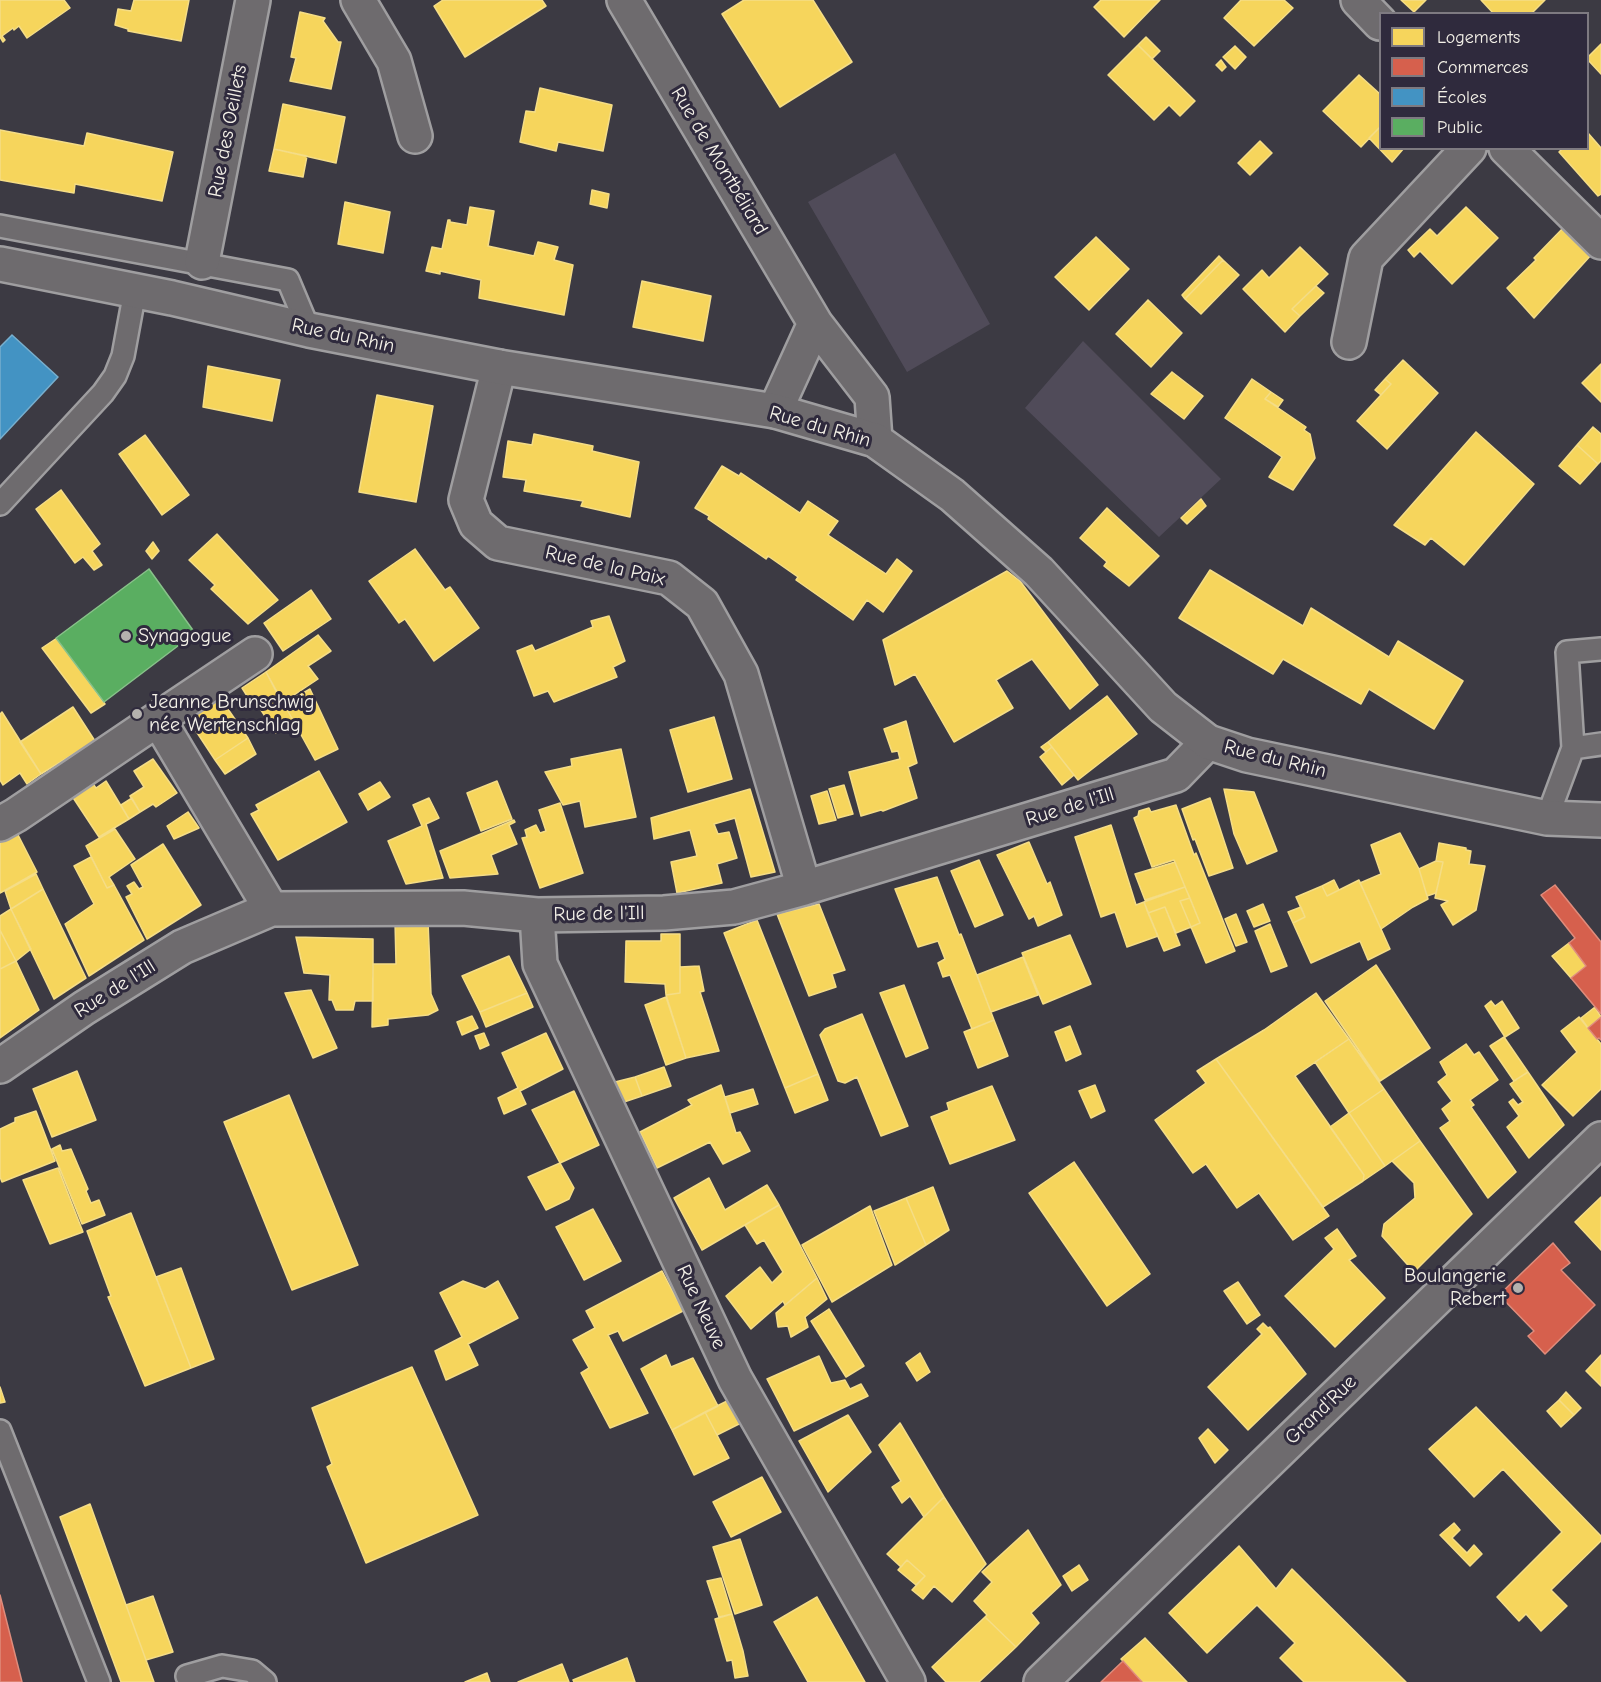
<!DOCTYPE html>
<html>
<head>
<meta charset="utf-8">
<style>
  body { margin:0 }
  #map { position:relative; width:1601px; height:1682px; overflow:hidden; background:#3c3a43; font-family:"Comic Neue",sans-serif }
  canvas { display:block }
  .legend { position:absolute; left:1379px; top:12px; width:210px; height:138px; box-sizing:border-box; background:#2f2a3d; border:2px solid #7e7a81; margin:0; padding:8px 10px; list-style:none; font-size:18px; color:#f4f1e8 }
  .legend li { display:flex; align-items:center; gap:12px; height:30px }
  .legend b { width:30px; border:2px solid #7e7a81 }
</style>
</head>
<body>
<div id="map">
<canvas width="1601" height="1682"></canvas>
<ul class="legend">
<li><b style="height:16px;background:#f6d55c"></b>Logements</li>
<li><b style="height:16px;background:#d6604d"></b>Commerces</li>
<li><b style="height:16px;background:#4393c3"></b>Écoles</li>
<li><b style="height:16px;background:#5aae61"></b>Public</li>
</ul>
</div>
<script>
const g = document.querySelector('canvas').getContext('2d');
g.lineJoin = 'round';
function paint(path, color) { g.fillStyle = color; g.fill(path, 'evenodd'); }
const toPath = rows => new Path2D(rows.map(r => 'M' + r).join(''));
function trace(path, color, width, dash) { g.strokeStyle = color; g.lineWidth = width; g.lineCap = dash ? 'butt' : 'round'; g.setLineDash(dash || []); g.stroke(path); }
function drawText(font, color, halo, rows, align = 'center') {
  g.font = font + ' "Comic Neue",sans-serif'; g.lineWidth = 6; g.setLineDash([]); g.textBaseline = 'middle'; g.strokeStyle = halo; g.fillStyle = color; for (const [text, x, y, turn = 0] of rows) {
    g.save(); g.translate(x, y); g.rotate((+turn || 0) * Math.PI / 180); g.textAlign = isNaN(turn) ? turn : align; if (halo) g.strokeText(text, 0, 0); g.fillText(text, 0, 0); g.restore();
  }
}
const green = toPath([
  [895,153,990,324,907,372,808,202],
  [1083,341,1221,479,1159,537,1025,408]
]);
const homes = toPath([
  [0,0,64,0,70,8,27,38,19,26,14,30,13,28,2,36,5,40,3,42,0,37,0,0],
  [134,0,189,0,181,41,128,31,128,29,115,25,118,9,131,11,134,0],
  [443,0,542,0,546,6,465,57,434,6,443,0],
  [744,0,813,0,852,62,780,107,722,14,744,0],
  [1101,0,1160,0,1124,37,1094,7,1101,0],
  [1241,0,1284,0,1293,8,1254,46,1224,18,1241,0],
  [1401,0,1426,0,1414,12,1401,0],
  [1481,0,1545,0,1531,14,1494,14,1481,0],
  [300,12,325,18,323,21,338,42,341,42,331,89,290,81,296,58,291,57,300,12],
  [1146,37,1160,51,1152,59,1138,45,1146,37],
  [1601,44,1601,74,1588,60,1588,57,1601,44],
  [1138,45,1195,101,1180,116,1169,105,1154,120,1108,75,1138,45],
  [1235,46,1246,57,1235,69,1223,57,1235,46],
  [1221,60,1226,67,1222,71,1216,65,1221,60],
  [1359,75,1380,94,1380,127,1361,147,1323,111,1359,75],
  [540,88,612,105,603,151,558,142,556,151,520,142,526,111,535,112,540,88],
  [283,104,345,117,336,163,274,149,283,104],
  [1380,127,1380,148,1404,148,1392,162,1369,138,1380,127],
  [0,130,84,146,87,133,173,152,162,201,75,184,74,193,0,180,0,130],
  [1588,133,1601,148,1601,194,1598,196,1559,152,1563,148,1588,148,1588,133],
  [1260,141,1272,153,1250,175,1238,163,1260,141],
  [274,149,307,156,303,177,269,171,274,149],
  [592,190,609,194,607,208,590,204,592,190],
  [345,202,390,212,383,253,338,244,345,202],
  [470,207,494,211,488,246,534,256,538,242,558,247,554,260,573,265,564,315,479,298,481,280,440,271,440,274,426,271,432,247,442,249,448,220,450,220,450,222,467,225,470,207],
  [1466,207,1498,238,1452,284,1420,251,1414,257,1408,250,1430,229,1437,236,1466,207],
  [1565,226,1592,254,1534,318,1507,288,1536,260,1534,258,1565,226],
  [1096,237,1129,269,1089,310,1055,277,1096,237],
  [1300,247,1328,274,1292,309,1300,316,1285,332,1243,289,1262,270,1269,278,1300,247],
  [1219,256,1223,260,1185,299,1182,295,1219,256],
  [1223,260,1239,275,1201,314,1185,299,1223,260],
  [642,281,711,296,703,341,633,327,642,281],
  [1316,286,1324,293,1300,316,1292,309,1316,286],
  [1148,300,1182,333,1151,367,1116,334,1148,300],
  [1403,360,1438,393,1387,449,1357,421,1391,384,1385,379,1403,360],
  [1601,364,1601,402,1582,383,1601,364],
  [208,366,280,380,272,421,203,407,208,366],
  [1172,372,1203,396,1184,419,1151,394,1172,372],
  [1252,379,1271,392,1265,399,1306,427,1304,430,1310,434,1315,458,1293,490,1269,477,1282,457,1225,418,1252,379],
  [1385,379,1391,384,1381,395,1375,390,1385,379],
  [1271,392,1283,400,1278,407,1265,399,1271,392],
  [377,395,433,406,416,502,359,492,377,395],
  [1593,427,1601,434,1601,461,1598,464,1577,445,1593,427],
  [1476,432,1534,484,1464,565,1431,538,1425,545,1394,525,1476,432],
  [534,434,593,446,592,451,639,462,630,517,581,506,583,501,524,491,526,480,503,477,508,441,532,445,534,434],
  [145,435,189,495,162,515,119,454,145,435],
  [1577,445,1598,464,1580,484,1559,466,1577,445],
  [722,466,739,476,741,473,800,513,808,501,838,521,828,535,886,574,897,559,912,571,883,612,867,600,853,620,796,580,798,577,768,556,766,559,708,519,709,516,695,508,722,466],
  [61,490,100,544,92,551,102,565,94,570,83,557,75,563,36,509,61,490],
  [1201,499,1206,506,1187,524,1181,518,1201,499],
  [1107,508,1159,556,1129,586,1104,566,1107,562,1080,538,1107,508],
  [217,534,278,600,248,624,211,589,215,585,189,560,217,534],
  [153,542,159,551,152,559,146,551,153,542],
  [415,549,445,590,450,587,479,628,434,661,405,619,399,623,369,581,415,549],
  [1210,570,1303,626,1311,608,1389,657,1398,641,1463,681,1434,729,1369,689,1361,704,1283,659,1273,674,1179,618,1210,570],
  [1007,571,1020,581,1098,685,1070,709,1032,659,996,680,1013,708,954,742,915,674,895,685,883,640,1007,571],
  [311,590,331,619,283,651,264,623,311,590],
  [609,616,625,661,613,667,617,677,554,702,548,691,534,696,517,651,532,645,535,651,593,627,591,621,609,616],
  [318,635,331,651,308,666,318,679,282,703,266,672,318,635],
  [57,638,105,704,91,713,42,648,57,638],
  [266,672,294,722,276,733,257,704,254,707,242,688,266,672],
  [310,689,338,749,315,760,284,704,310,689],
  [1107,696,1137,734,1078,780,1048,742,1107,696],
  [221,699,248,738,215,760,188,719,221,699],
  [73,707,95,741,41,774,20,742,73,707],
  [2,712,41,774,27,784,20,773,3,785,0,780,0,714,2,712],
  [714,717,732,779,688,792,670,730,714,717],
  [906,721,917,763,908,767,917,798,883,811,881,810,861,816,849,772,900,759,898,751,892,752,884,729,906,721],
  [248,738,256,754,225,774,215,760,248,738],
  [1048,742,1052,747,1046,752,1041,747,1048,742],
  [1052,747,1074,775,1062,785,1040,757,1052,747],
  [621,749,636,817,585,827,580,801,563,805,545,772,572,766,571,759,621,749],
  [153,759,177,793,156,807,153,804,140,812,130,796,144,787,134,771,153,759],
  [319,771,347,822,278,860,251,814,259,810,256,805,319,771],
  [88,777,96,788,106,781,129,819,99,837,68,790,88,777],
  [497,781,512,819,481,831,467,793,497,781],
  [380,782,390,797,368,810,359,794,380,782],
  [844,785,853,814,838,818,829,789,844,785],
  [750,789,775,872,751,877,735,818,714,824,718,834,729,832,737,858,717,864,722,883,677,893,671,862,697,856,690,830,654,839,651,818,750,789],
  [1224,789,1254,792,1277,851,1247,864,1234,834,1224,789],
  [827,791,836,820,819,824,811,796,827,791],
  [132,798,140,812,129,819,121,805,132,798],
  [429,798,439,818,426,824,443,878,406,884,388,841,422,826,413,805,429,798],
  [1210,798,1233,868,1209,876,1195,839,1193,840,1182,809,1210,798],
  [560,803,583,873,540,888,522,838,527,837,525,830,536,825,540,833,546,831,539,810,560,803],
  [1176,805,1194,855,1196,853,1235,951,1206,963,1191,927,1200,923,1174,860,1152,867,1134,818,1138,816,1139,811,1149,808,1151,812,1176,805],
  [188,812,199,828,174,839,167,826,188,812],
  [514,820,515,822,509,825,517,844,491,855,498,874,450,878,440,851,514,820],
  [1111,825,1136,905,1144,902,1158,936,1127,947,1115,912,1101,917,1075,837,1111,825],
  [14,827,37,872,0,893,0,835,14,827],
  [115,829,135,859,109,877,114,885,107,888,86,846,115,829],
  [1400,833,1419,869,1428,899,1413,907,1381,929,1360,883,1381,874,1371,845,1400,833],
  [1029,842,1047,884,1050,882,1062,915,1038,926,1034,916,1029,919,997,855,1029,842],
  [1439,843,1466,848,1466,850,1471,851,1469,864,1485,866,1476,910,1453,925,1441,905,1448,901,1435,898,1443,862,1436,861,1439,843],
  [163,844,201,905,147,939,126,897,132,894,127,886,134,882,139,889,143,887,131,865,163,844],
  [91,857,107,888,114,885,144,940,89,976,65,924,94,904,74,866,91,857],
  [979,860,1003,915,975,927,951,871,979,860],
  [1436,861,1443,862,1436,893,1427,896,1419,869,1436,861],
  [1175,862,1185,887,1145,900,1135,874,1175,862],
  [36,874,43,889,11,909,5,891,36,874],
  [937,877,959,935,961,934,994,1020,972,1029,950,975,943,977,938,963,945,959,938,941,918,947,895,889,937,877],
  [1334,880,1339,890,1327,896,1322,886,1334,880],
  [1359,880,1390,949,1368,960,1360,941,1311,963,1293,923,1305,917,1296,897,1322,886,1327,896,1359,880],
  [1185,887,1190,898,1180,901,1191,927,1176,933,1165,907,1148,913,1144,902,1185,887],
  [43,889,86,978,54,999,11,909,43,889],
  [1190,898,1200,923,1191,927,1180,901,1190,898],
  [819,904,845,970,832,974,836,987,809,996,777,914,819,904],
  [1263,904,1270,921,1254,927,1247,911,1263,904],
  [1165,907,1180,945,1164,951,1148,913,1165,907],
  [1301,907,1305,917,1293,923,1288,912,1301,907],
  [11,909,31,949,16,961,0,930,0,916,11,909],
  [1236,914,1247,942,1236,946,1225,919,1236,914],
  [757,920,818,1074,785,1088,724,933,757,920],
  [428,921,431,994,438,1010,428,1015,388,1019,388,1025,372,1027,373,964,396,964,395,922,428,921],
  [1270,924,1287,966,1271,972,1255,931,1270,924],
  [0,930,16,961,0,969,0,930],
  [661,934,680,934,680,993,666,995,665,984,625,982,626,941,661,941,661,934],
  [1070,935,1091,984,1043,1004,1022,953,1070,935],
  [296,937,373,939,373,1001,355,1001,353,1010,336,1010,332,1000,329,1000,330,975,304,973,296,937],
  [1569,943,1586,966,1571,978,1552,956,1569,943],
  [509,956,527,993,480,1012,462,976,509,956],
  [1023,957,1038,995,991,1012,977,975,1023,957],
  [16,961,39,1010,0,1038,0,969,16,961],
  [1376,965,1430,1048,1380,1081,1325,1001,1376,965],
  [699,966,704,991,700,992,719,1051,686,1058,666,995,680,993,680,967,699,966],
  [904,985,928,1048,906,1057,880,993,904,985],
  [311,990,337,1048,313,1058,285,993,311,990],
  [527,993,533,1007,486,1027,480,1012,527,993],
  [1316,993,1349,1039,1295,1076,1364,1175,1363,1181,1323,1207,1216,1059,1264,1030,1316,993],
  [666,997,686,1058,666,1065,645,1005,666,997],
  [1491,1001,1495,1006,1502,1001,1519,1028,1505,1037,1485,1006,1491,1001],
  [1595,1007,1601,1017,1588,1028,1581,1018,1595,1007],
  [862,1014,908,1126,881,1136,857,1077,845,1083,838,1081,820,1035,825,1029,862,1014],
  [472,1016,478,1028,462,1035,457,1022,472,1016],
  [1579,1017,1601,1044,1601,1089,1573,1116,1542,1085,1577,1052,1561,1031,1579,1017],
  [994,1020,1008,1056,978,1068,964,1032,994,1020],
  [1070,1026,1081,1054,1066,1061,1055,1032,1070,1026],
  [484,1033,489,1045,480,1049,475,1036,484,1033],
  [546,1033,563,1069,520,1091,526,1104,504,1114,498,1098,518,1088,502,1053,546,1033],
  [1504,1037,1528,1072,1514,1081,1490,1046,1504,1037],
  [1349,1039,1384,1089,1349,1113,1315,1062,1349,1039],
  [1466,1044,1474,1055,1479,1052,1498,1080,1470,1100,1474,1105,1471,1107,1516,1172,1488,1198,1440,1128,1450,1121,1442,1109,1452,1101,1438,1082,1447,1075,1440,1062,1466,1044],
  [1216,1059,1329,1216,1293,1240,1259,1193,1237,1208,1206,1164,1193,1173,1155,1120,1206,1083,1197,1071,1216,1059],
  [664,1067,671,1086,642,1096,635,1077,664,1067],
  [77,1071,96,1120,52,1137,33,1089,77,1071],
  [1528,1072,1564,1125,1529,1158,1507,1127,1519,1116,1509,1102,1513,1099,1518,1105,1523,1102,1510,1084,1528,1072],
  [818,1074,828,1100,795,1113,785,1088,818,1074],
  [635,1077,642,1096,624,1102,615,1082,635,1077],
  [721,1085,736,1133,740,1132,750,1151,723,1164,710,1142,657,1168,640,1132,692,1105,688,1100,721,1085],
  [1095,1085,1105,1111,1091,1118,1079,1091,1095,1085],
  [992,1086,1015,1140,950,1164,931,1117,949,1110,947,1103,992,1086],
  [753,1089,758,1104,730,1113,725,1097,753,1089],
  [1384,1089,1420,1141,1385,1166,1349,1113,1384,1089],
  [574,1091,599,1145,560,1163,532,1110,574,1091],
  [289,1095,358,1265,292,1290,224,1122,289,1095],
  [36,1111,55,1161,2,1182,0,1177,0,1129,15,1122,15,1118,36,1111],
  [1349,1113,1385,1166,1363,1181,1364,1175,1330,1127,1349,1113],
  [1420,1141,1472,1214,1414,1272,1382,1236,1384,1224,1415,1198,1414,1183,1392,1161,1420,1141],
  [60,1145,62,1151,71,1149,88,1189,86,1191,91,1203,99,1200,105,1215,82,1224,52,1149,60,1145],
  [1074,1162,1150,1274,1107,1306,1029,1193,1074,1162],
  [560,1163,574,1188,569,1199,546,1210,528,1177,560,1163],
  [58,1168,83,1232,50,1244,23,1180,58,1168],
  [709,1178,725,1210,767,1185,779,1205,702,1250,674,1198,709,1178],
  [933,1187,949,1230,926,1245,906,1198,933,1187],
  [1601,1197,1601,1250,1575,1222,1601,1197],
  [906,1198,926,1245,895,1265,874,1211,906,1198],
  [779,1205,817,1278,785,1305,783,1301,751,1329,726,1296,760,1267,772,1283,783,1272,764,1240,757,1244,745,1225,779,1205],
  [870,1206,892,1265,832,1302,802,1245,870,1206],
  [593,1209,621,1261,584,1280,556,1227,593,1209],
  [131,1213,191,1368,145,1386,108,1297,111,1296,87,1231,131,1213],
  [1337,1229,1356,1256,1349,1260,1385,1298,1335,1347,1285,1296,1334,1249,1325,1238,1337,1229],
  [181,1268,214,1359,191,1368,156,1277,181,1268],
  [662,1271,683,1311,623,1341,618,1331,608,1335,648,1413,610,1428,581,1373,589,1368,573,1340,595,1328,586,1311,662,1271],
  [817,1278,827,1299,805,1317,808,1327,791,1337,788,1326,778,1327,776,1313,817,1278],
  [463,1281,485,1289,498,1281,518,1318,468,1344,478,1365,446,1380,435,1351,462,1337,440,1293,463,1281],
  [1238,1282,1260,1315,1247,1324,1224,1291,1238,1282],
  [829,1309,864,1366,846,1377,811,1321,829,1309],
  [1263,1323,1268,1328,1270,1327,1306,1374,1248,1430,1208,1387,1262,1334,1257,1329,1263,1323],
  [920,1353,930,1372,917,1381,906,1363,920,1353],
  [666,1355,671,1367,693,1358,718,1406,672,1430,641,1369,666,1355],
  [1601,1355,1601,1386,1586,1371,1601,1355],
  [819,1356,831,1383,845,1380,850,1389,861,1384,868,1396,794,1431,767,1379,819,1356],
  [412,1367,478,1515,366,1563,327,1467,332,1464,312,1408,412,1367],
  [0,1387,5,1402,0,1403,0,1387],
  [1566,1392,1581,1408,1574,1415,1559,1400,1566,1392],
  [729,1400,741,1423,717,1435,705,1412,729,1400],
  [1559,1400,1574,1415,1561,1427,1547,1411,1559,1400],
  [1476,1407,1601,1536,1601,1541,1551,1590,1567,1606,1541,1631,1526,1614,1519,1621,1497,1597,1562,1532,1503,1469,1474,1497,1429,1449,1476,1407],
  [705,1412,729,1458,694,1475,672,1430,705,1412],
  [848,1415,871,1452,828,1492,799,1441,848,1415],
  [900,1423,944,1497,924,1517,910,1496,902,1503,892,1487,901,1481,879,1445,900,1423],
  [1208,1429,1228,1450,1215,1463,1199,1438,1208,1429],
  [762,1477,781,1512,731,1537,713,1502,762,1477],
  [944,1497,986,1564,952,1602,934,1586,923,1599,912,1590,925,1576,907,1560,901,1567,887,1554,944,1497],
  [90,1504,126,1605,154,1682,121,1682,60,1517,90,1504],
  [1454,1523,1460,1530,1452,1538,1467,1553,1474,1545,1482,1554,1470,1566,1440,1535,1454,1523],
  [1028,1530,1061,1585,1031,1613,1039,1623,1016,1647,985,1617,987,1615,974,1601,992,1582,982,1572,1028,1530],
  [740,1539,762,1605,735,1614,713,1547,740,1539],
  [1239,1546,1276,1589,1292,1569,1406,1682,1304,1682,1280,1658,1295,1643,1257,1605,1207,1653,1169,1613,1239,1546],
  [907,1560,925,1576,916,1585,898,1570,907,1560],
  [1079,1565,1088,1580,1072,1591,1063,1576,1079,1565],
  [721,1578,732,1614,719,1617,707,1581,721,1578],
  [153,1596,173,1652,146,1660,126,1605,153,1596],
  [817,1597,843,1643,865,1682,808,1682,774,1622,817,1597],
  [732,1614,743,1651,748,1676,735,1678,732,1660,727,1661,715,1619,732,1614],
  [985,1617,1016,1647,979,1682,946,1682,932,1667,985,1617],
  [1145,1638,1187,1682,1142,1682,1121,1659,1145,1638],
  [627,1658,635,1682,574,1682,573,1680,627,1658],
  [562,1664,569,1682,518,1682,562,1664],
  [487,1673,490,1682,465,1682,487,1673]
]);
const shops = toPath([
  [1555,885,1601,942,1601,1014,1571,978,1586,966,1569,943,1575,938,1541,895,1555,885],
  [1601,1017,1601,1040,1599,1038,1597,1039,1588,1028,1601,1017],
  [1553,1243,1570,1263,1561,1270,1595,1305,1545,1354,1528,1336,1534,1331,1499,1295,1553,1243],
  [0,1595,22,1682,0,1682,0,1595],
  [1123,1661,1142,1682,1101,1682,1123,1661]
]);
const schools = toPath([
  [12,335,58,377,0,439,0,347,12,335]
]);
const public = toPath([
  [149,569,195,633,104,702,56,638,149,569]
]);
const lane = toPath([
  [0,226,288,280,309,330],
  [0,504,103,393,115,376,123,356,135,291],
  [1573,748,1601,744],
  [1547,818,1573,748,1567,652,1601,649],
  [0,1431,99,1682],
  [187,1676,222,1666,252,1671,265,1682]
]);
const street = toPath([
  [358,0,394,61,415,136],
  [624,0,815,323,872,397,875,440],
  [1358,0,1380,23],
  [1506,148,1601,242],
  [202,262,253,0],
  [1349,342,1366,258,1469,148],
  [499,367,466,500,476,524,498,543,669,578,702,604,741,674,804,888],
  [775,411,815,323],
  [255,654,158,719,271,909],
  [0,824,16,815,158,719],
  [537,915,540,964,735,1379,908,1682],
  [0,1066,84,1008,182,947,271,909,463,908,537,915,664,913,734,907,804,888,1176,775,1208,742]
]);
const secondary = toPath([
  [0,264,172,298,309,330,499,367,775,411,875,440,952,495,1039,572,1163,707,1208,742,1247,755,1547,818,1601,820],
  [1041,1682,1601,1139]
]);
const markers = [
  [126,636,6,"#b4b1ae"],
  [137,714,6,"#b4b1ae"],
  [1518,1288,6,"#b4b1ae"]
];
const streetNames = [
  ["Rue des Oeillets",228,131,-79],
  ["Rue de Montbéliard",719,161,59],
  ["Rue du Rhin",343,336,12],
  ["Rue du Rhin",820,427,16],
  ["Rue de la Paix",605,566,13],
  ["Rue du Rhin",1275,759,14],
  ["Rue de l'Ill",1070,807,-17],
  ["Rue de l'Ill",599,914,-1],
  ["Rue de l'Ill",115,989,-32],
  ["Rue Neuve",701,1307,65],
  ["Grand'Rue",1321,1410,-44]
];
const poiNames = [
  ["Synagogue",138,636],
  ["Jeanne Brunschwig",149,702],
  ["née Wertenschlag",149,725],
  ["Boulangerie",1506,1276,"right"],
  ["Rebert",1506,1299,"right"]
];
paint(green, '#504b59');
paint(homes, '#f6d55c');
trace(homes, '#f5dd86', 1.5);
paint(shops, '#d6604d');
trace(shops, '#df8c7c', 1.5);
paint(schools, '#4393c3');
trace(schools, '#78afce', 1.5);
paint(public, '#5aae61');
trace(public, '#88c28a', 1.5);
trace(lane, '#9f9ea0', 26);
trace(street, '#9f9ea0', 38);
trace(secondary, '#9f9ea0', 38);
trace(lane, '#6e6b6e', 21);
trace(street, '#6e6b6e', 33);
trace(secondary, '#6e6b6e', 33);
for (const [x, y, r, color] of markers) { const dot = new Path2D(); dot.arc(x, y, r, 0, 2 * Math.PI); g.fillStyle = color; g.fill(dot); trace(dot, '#2f2a3d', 2); }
drawText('20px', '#f4f1e8', '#2f2a3d', streetNames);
drawText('20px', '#f4f1e8', '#2f2a3d', poiNames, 'left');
</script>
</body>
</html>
